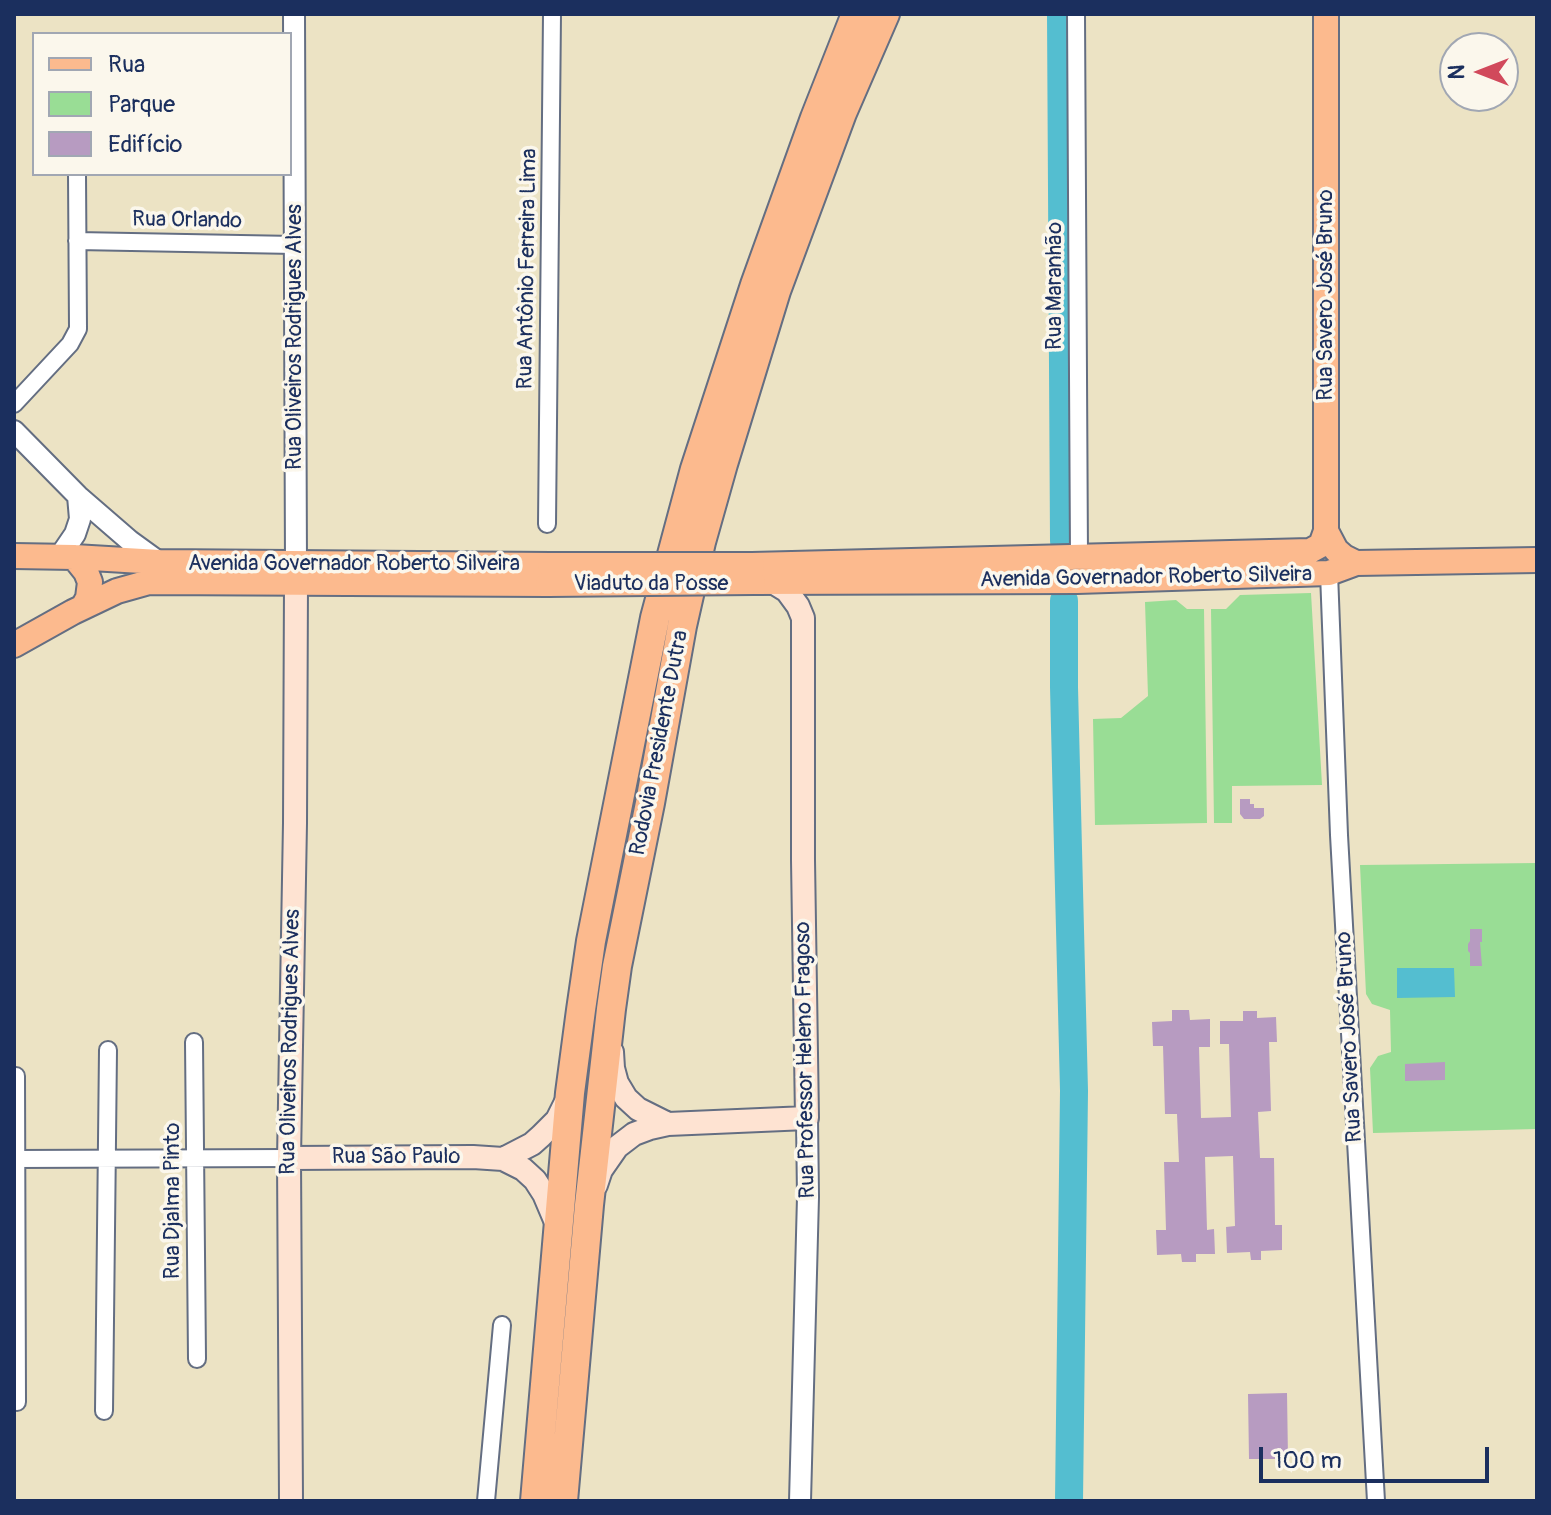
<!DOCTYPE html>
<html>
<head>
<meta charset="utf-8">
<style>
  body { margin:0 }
  #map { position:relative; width:1551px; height:1515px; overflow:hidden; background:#ece3c4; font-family:Pangolin,sans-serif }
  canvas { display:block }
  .frame { position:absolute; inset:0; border:16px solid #1b2f5e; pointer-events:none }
  .legend { position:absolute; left:32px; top:32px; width:260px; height:144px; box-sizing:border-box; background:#fbf7ec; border:2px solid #a1a7b3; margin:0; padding:10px 14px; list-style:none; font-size:24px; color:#1b2f5e }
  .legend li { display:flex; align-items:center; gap:16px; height:40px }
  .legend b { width:40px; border:2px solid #a1a7b3 }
  .north { position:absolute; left:1439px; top:32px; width:80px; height:80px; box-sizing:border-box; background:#fbf7ec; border:2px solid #a1a7b3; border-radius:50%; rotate:270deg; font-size:22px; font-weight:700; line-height:32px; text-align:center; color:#1b2f5e }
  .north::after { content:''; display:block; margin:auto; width:28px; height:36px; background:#d1495b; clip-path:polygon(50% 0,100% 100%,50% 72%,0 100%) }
  .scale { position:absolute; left:1259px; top:1447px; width:230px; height:36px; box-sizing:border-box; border:4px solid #1b2f5e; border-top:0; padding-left:10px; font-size:24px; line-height:28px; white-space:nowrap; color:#1b2f5e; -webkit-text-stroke:6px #fbf7ec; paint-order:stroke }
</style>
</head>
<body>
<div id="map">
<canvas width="1551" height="1515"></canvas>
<div class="frame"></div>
<ul class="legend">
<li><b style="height:10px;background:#fcba8e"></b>Rua</li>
<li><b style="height:22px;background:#99dd95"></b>Parque</li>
<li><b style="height:22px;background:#b79bc1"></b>Edifício</li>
</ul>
<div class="north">N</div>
<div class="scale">100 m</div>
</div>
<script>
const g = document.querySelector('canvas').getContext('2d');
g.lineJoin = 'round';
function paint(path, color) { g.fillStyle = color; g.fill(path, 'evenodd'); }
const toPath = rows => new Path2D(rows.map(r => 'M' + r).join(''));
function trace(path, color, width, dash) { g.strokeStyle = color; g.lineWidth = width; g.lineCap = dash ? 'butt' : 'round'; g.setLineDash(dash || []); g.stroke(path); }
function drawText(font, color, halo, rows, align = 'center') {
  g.font = font + ' Pangolin,sans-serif'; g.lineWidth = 7; g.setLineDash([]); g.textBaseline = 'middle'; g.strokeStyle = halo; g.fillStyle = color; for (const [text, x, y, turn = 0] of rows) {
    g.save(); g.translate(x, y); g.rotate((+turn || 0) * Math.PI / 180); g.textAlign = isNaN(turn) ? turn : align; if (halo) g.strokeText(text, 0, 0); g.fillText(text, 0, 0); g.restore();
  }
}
const green = toPath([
  [1311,593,1322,785,1232,786,1232,823,1214,823,1211,609,1226,609,1240,595],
  [1176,600,1187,609,1204,609,1207,823,1095,825,1093,719,1121,718,1148,696,1145,602],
  [1537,863,1537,1129,1373,1133,1370,1068,1378,1056,1391,1052,1390,1010,1372,1004,1366,994,1360,865]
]);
const water = toPath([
  [1397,968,1454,968,1455,997,1397,998]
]);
const river = toPath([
  [1061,14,1064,541],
  [1064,601,1064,687,1074,1091,1069,1501]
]);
const building = toPath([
  [1240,799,1250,799,1250,804,1254,804,1254,808,1264,808,1264,816,1260,819,1244,819,1240,814],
  [1470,929,1482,929,1482,942,1480,942,1482,966,1470,966,1470,953,1468,951,1468,944,1470,941],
  [1172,1010,1189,1010,1190,1020,1210,1019,1210,1047,1199,1047,1201,1118,1231,1117,1229,1044,1220,1044,1220,1021,1243,1021,1243,1011,1257,1011,1257,1018,1276,1017,1277,1042,1269,1042,1271,1111,1258,1112,1260,1158,1274,1158,1275,1225,1282,1225,1282,1250,1261,1251,1261,1260,1251,1260,1250,1252,1227,1253,1226,1227,1235,1226,1233,1156,1205,1157,1207,1230,1214,1229,1215,1254,1196,1254,1196,1262,1182,1262,1181,1254,1157,1255,1156,1230,1166,1230,1164,1162,1179,1162,1177,1114,1165,1114,1163,1046,1153,1046,1152,1022,1172,1021],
  [1445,1062,1445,1080,1405,1081,1405,1064],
  [1287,1393,1288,1459,1249,1459,1248,1394]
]);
const minor = toPath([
  [1076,14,1079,557],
  [77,241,295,245],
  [14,404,70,344,78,329,77,174],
  [547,524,552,14],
  [1329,573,1339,835,1376,1501],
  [194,1042,197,1359],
  [16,1076,17,1402],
  [14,1159,289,1158],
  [104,1411,108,1050],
  [486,1501,502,1325]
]);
const tertiary = toPath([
  [294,14,296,565],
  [14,431,78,496,130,541,159,562],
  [60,556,75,534,80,519,78,496],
  [800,1501,808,1197,807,1118]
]);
const secondary = toPath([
  [612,1052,613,1068,617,1083,626,1098,638,1109,668,1124],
  [289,1158,473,1157,503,1159,523,1169,535,1180,544,1194,558,1227],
  [503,1159,532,1144,541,1136,557,1120,568,1098],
  [596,1185,601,1170,617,1147,634,1134,650,1128,668,1124,807,1118,803,860,803,618,798,606,787,591,774,583],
  [291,1501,289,1158,295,823,296,583]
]);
const primary = toPath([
  [1326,14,1326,531,1336,550,1344,557,1356,563],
  [14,556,74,557,159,562,550,565],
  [74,557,86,572,90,582,88,598,83,607],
  [752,565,1310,551,1321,545,1326,531],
  [753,582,1077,581,1329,573,1356,563,1537,560],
  [14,645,73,612,117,591,149,582,548,584]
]);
const motorway = toPath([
  [535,1501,570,1093,581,1010,591,941,655,618,695,469,755,285,815,118,856,14],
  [563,1501,589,1205,611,1009,617,966,650,803,682,626,701,542,723,464,776,291,842,113,885,14]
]);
const primaryBridge = toPath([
  [550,565,752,565],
  [548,584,753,582]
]);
const streetNames = [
  ["Rua Orlando",187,221,1],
  ["Rua Antônio Ferreira Lima",528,269,-89],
  ["Rua Maranhão",1055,286,-90],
  ["Rua Savero José Bruno",1326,295,-90],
  ["Rua Oliveiros Rodrigues Alves",295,337,-90],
  ["Avenida Governador Roberto Silveira",354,564],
  ["Avenida Governador Roberto Silveira",1146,578,-1],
  ["Viaduto da Posse",651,584],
  ["Rodovia Presidente Dutra",660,743,-79],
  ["Rua Savero José Bruno",1350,1037,-93],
  ["Rua Oliveiros Rodrigues Alves",291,1042,-89],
  ["Rua Professor Heleno Fragoso",806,1060,-91],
  ["Rua São Paulo",396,1157],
  ["Rua Djalma Pinto",173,1201,-90]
];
paint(green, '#99dd95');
paint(water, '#54bed0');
trace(river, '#54bed0', 28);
paint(building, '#b79bc1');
trace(minor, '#646e82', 20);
trace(tertiary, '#646e82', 24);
trace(secondary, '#646e82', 26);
trace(primary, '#646e82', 28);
trace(motorway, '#646e82', 32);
trace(minor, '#fff', 16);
trace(tertiary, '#fff', 20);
trace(secondary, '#fee3d2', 22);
trace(primary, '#fcba8e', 24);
trace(motorway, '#fcba8e', 28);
trace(primaryBridge, '#646e82', 28, []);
trace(primaryBridge, '#fcba8e', 24);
drawText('22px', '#1b2f5e', '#fbf7ec', streetNames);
</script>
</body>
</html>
